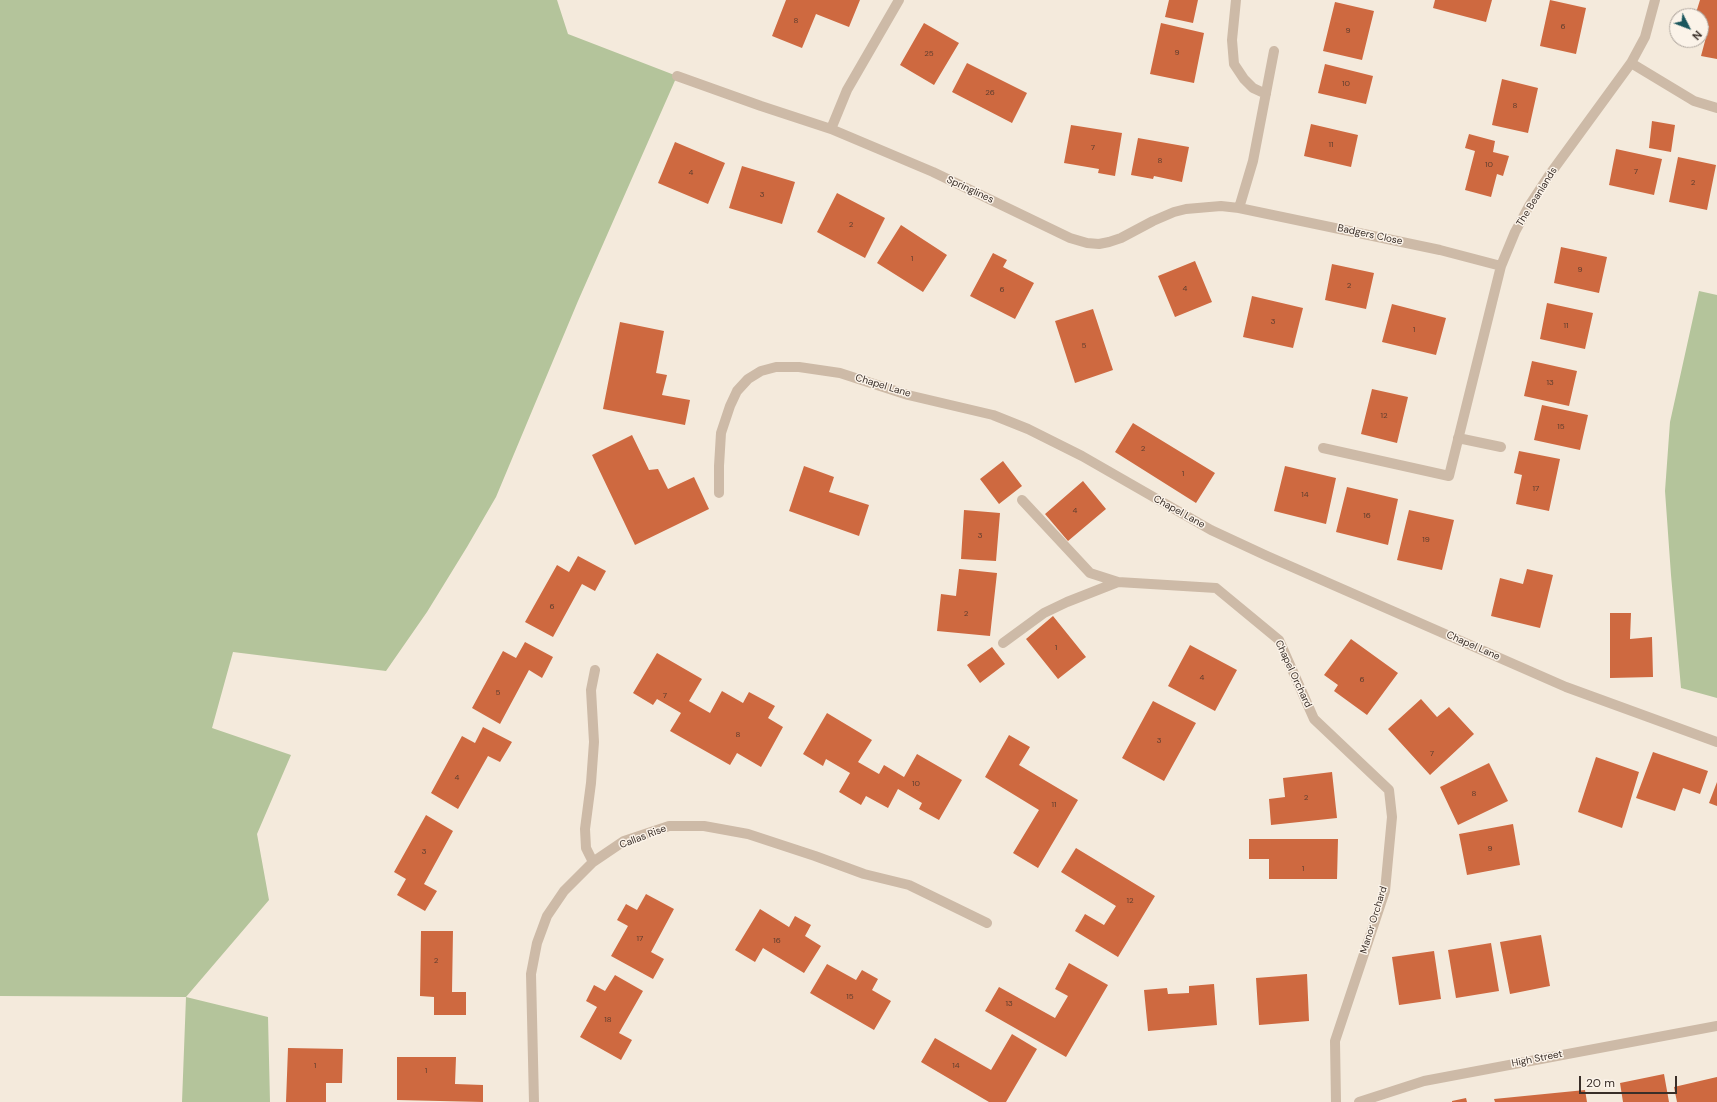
<!DOCTYPE html>
<html>
<head>
<meta charset="utf-8">
<style>
  body { margin:0 }
  #map { position:relative; width:1717px; height:1102px; overflow:hidden; background:#f4eadc; font-family:"DM Sans",sans-serif }
  canvas { display:block }
  .north { position:absolute; left:1669px; top:8px; width:40px; height:40px; box-sizing:border-box; background:#fbf3e9; border:1px solid #ada49c; border-radius:50%; rotate:132deg; font-size:11px; font-weight:700; line-height:16px; text-align:center; color:#392e28 }
  .north::after { content:''; display:block; margin:auto; width:14px; height:18px; background:#1a565d; clip-path:polygon(50% 0,100% 100%,50% 72%,0 100%) }
  .scale { position:absolute; left:1579px; top:1076px; width:98px; height:18px; box-sizing:border-box; border:2px solid #392e28; border-top:0; padding-left:5px; font-size:12px; line-height:14px; white-space:nowrap; color:#392e28; -webkit-text-stroke:3px #fbf3e9; paint-order:stroke }
</style>
</head>
<body>
<div id="map">
<canvas width="1717" height="1102"></canvas>
<div class="north">N</div>
<div class="scale">20 m</div>
</div>
<script>
const g = document.querySelector('canvas').getContext('2d');
g.lineJoin = 'round';
function paint(path, color) { g.fillStyle = color; g.fill(path, 'evenodd'); }
const toPath = rows => new Path2D(rows.map(r => 'M' + r).join(''));
function trace(path, color, width, dash) { g.strokeStyle = color; g.lineWidth = width; g.lineCap = dash ? 'butt' : 'round'; g.setLineDash(dash || []); g.stroke(path); }
function drawText(font, color, halo, rows, align = 'center') {
  g.font = font + ' "DM Sans",sans-serif'; g.lineWidth = 3; g.setLineDash([]); g.textBaseline = 'middle'; g.strokeStyle = halo; g.fillStyle = color; for (const [text, x, y, turn = 0] of rows) {
    g.save(); g.translate(x, y); g.rotate((+turn || 0) * Math.PI / 180); g.textAlign = isNaN(turn) ? turn : align; if (halo) g.strokeText(text, 0, 0); g.fillText(text, 0, 0); g.restore();
  }
}
const green = toPath([
  [0,0,557,0,568,34,677,76,578,301,496,497,467,547,427,612,386,671,233,652,212,728,291,755,257,834,269,900,186,997,268,1017,270,1102,182,1102,186,997,0,996],
  [1699,291,1717,295,1717,698,1681,688,1671,575,1665,491,1670,422]
]);
const building = toPath([
  [786,0,860,0,849,27,816,14,802,48,772,36],
  [1169,0,1198,0,1193,23,1165,17],
  [1435,0,1492,0,1486,22,1433,8],
  [1550,0,1586,8,1576,54,1540,46],
  [1700,0,1717,0,1717,59,1701,56,1709,26,1701,23,1701,16,1695,16],
  [1335,2,1374,11,1362,60,1323,51],
  [924,23,959,43,934,85,900,65],
  [1161,23,1204,33,1194,83,1150,74],
  [967,63,1027,93,1012,123,952,92],
  [1325,64,1373,76,1366,104,1318,93],
  [1502,79,1538,88,1528,133,1492,125],
  [1652,121,1675,125,1671,152,1649,148],
  [1311,124,1358,135,1351,167,1304,156],
  [1071,125,1122,133,1115,176,1098,173,1099,169,1064,163],
  [1469,134,1495,141,1493,152,1509,156,1503,176,1497,174,1491,197,1465,190,1475,151,1465,148],
  [1138,138,1189,147,1182,182,1154,176,1153,179,1131,175],
  [675,142,725,163,708,204,658,183],
  [1616,149,1662,159,1654,195,1609,185],
  [1678,157,1716,165,1707,210,1669,202],
  [742,166,795,182,782,224,729,208],
  [837,193,885,218,865,258,817,232],
  [901,225,947,255,923,292,877,263],
  [1561,247,1607,257,1599,293,1554,283],
  [993,253,1007,260,1003,267,1034,283,1015,319,970,296],
  [1195,261,1212,302,1175,317,1158,276],
  [1332,264,1374,273,1366,309,1325,300],
  [1252,296,1303,308,1293,348,1243,337],
  [1547,303,1593,313,1585,349,1540,339],
  [1392,304,1446,318,1436,355,1382,342],
  [1093,309,1113,370,1075,383,1055,321],
  [620,322,664,331,656,373,667,375,662,395,690,400,685,425,603,409],
  [1532,361,1577,371,1569,406,1524,396],
  [1372,389,1408,397,1397,443,1361,434],
  [1542,405,1588,415,1580,450,1534,440],
  [1133,423,1215,473,1196,503,1115,452],
  [632,435,649,470,658,469,668,489,694,477,709,509,635,545,592,455],
  [1519,451,1560,459,1549,511,1516,504,1522,475,1514,473],
  [1003,461,1022,486,999,504,980,479],
  [804,466,834,477,829,492,869,505,859,536,789,511],
  [1285,466,1336,478,1326,524,1274,511],
  [1083,481,1106,509,1068,541,1045,514],
  [1347,487,1398,499,1388,545,1336,532],
  [964,510,1000,513,996,561,961,559],
  [1409,510,1454,520,1442,570,1397,560],
  [578,556,606,571,595,591,582,584,553,637,525,622,557,565,569,572],
  [959,569,997,573,990,636,937,631,941,594,956,596],
  [1527,569,1553,575,1540,628,1491,616,1500,578,1523,584],
  [1610,613,1631,613,1630,639,1652,637,1653,677,1610,678],
  [1053,616,1086,657,1058,679,1026,639],
  [1351,639,1398,673,1367,715,1334,691,1338,685,1324,675],
  [525,642,553,657,542,678,529,670,500,724,472,708,503,651,516,658],
  [1190,645,1237,670,1215,711,1168,686],
  [992,647,1005,664,980,683,967,665],
  [657,653,702,679,689,701,710,713,722,691,743,703,749,692,775,706,768,718,783,727,761,767,737,753,730,765,670,731,681,713,657,699,653,705,633,693],
  [1421,699,1437,717,1449,707,1474,734,1430,775,1388,729],
  [1153,701,1196,723,1164,781,1122,758],
  [827,713,872,740,858,762,879,774,884,765,904,777,917,754,962,780,939,820,919,809,922,803,898,789,888,808,866,796,861,805,839,792,850,773,826,759,823,766,803,754],
  [483,727,512,742,500,762,488,756,458,809,431,793,462,736,475,743],
  [1009,735,1030,747,1019,765,1078,800,1038,868,1013,853,1039,810,985,777],
  [1653,752,1708,771,1700,794,1683,788,1675,811,1636,798],
  [1596,757,1639,772,1622,828,1578,812],
  [1489,763,1508,801,1458,825,1440,787],
  [1332,772,1337,818,1271,825,1269,799,1285,797,1283,778],
  [1717,782,1717,806,1709,803],
  [426,815,453,831,424,884,437,891,425,911,397,895,406,879,394,872],
  [1513,824,1520,865,1467,875,1459,834],
  [1249,839,1338,839,1337,879,1269,879,1269,859,1249,859],
  [1076,848,1155,896,1118,957,1075,931,1085,914,1104,925,1116,906,1061,872],
  [646,894,674,909,651,952,664,959,653,979,611,956,628,926,617,920,626,904,637,910],
  [760,909,789,927,795,916,811,925,805,936,821,946,804,973,763,948,755,962,735,950],
  [421,931,453,931,452,992,466,992,466,1015,434,1015,434,997,420,996],
  [1541,935,1550,986,1510,994,1500,942],
  [1491,943,1499,991,1456,998,1448,950],
  [1434,951,1441,999,1399,1005,1392,957],
  [1069,963,1108,985,1066,1057,985,1011,999,987,1055,1018,1068,996,1055,989],
  [827,964,856,980,862,970,878,979,872,990,891,1001,874,1030,810,993],
  [1307,974,1309,1021,1259,1025,1256,978],
  [615,975,643,991,619,1033,632,1040,621,1060,580,1037,597,1007,586,1001,594,985,605,991],
  [1214,984,1217,1025,1148,1031,1144,990,1167,988,1168,994,1189,993,1189,986],
  [1012,1034,1037,1049,1006,1102,989,1102,921,1062,935,1038,991,1070],
  [288,1048,343,1049,342,1083,326,1083,326,1102,286,1102],
  [397,1057,456,1057,455,1084,483,1085,483,1102,397,1100],
  [1664,1074,1669,1102,1623,1102,1620,1083],
  [1717,1077,1717,1102,1677,1102,1674,1087],
  [1585,1090,1587,1102,1495,1102,1494,1099],
  [1466,1098,1467,1102,1452,1102,1452,1101]
]);
const minor = toPath([
  [899,0,847,90,831,129,933,172,1070,238,1087,243,1099,244,1109,242,1121,238,1153,221,1174,212,1186,209,1221,206,1239,208,1440,250,1501,266],
  [1236,0,1232,40,1234,64,1244,79,1253,88,1266,94],
  [1631,63,1694,101,1717,108],
  [677,76,761,106,831,129],
  [1239,208,1253,161,1274,51],
  [1458,438,1501,447],
  [1323,448,1449,476,1501,266,1515,232,1529,206,1550,174,1631,63,1645,37,1655,0],
  [719,493,719,466,721,433,730,406,737,391,748,379,761,371,776,367,799,367,840,373,908,395,993,415,1028,429,1082,456,1211,530,1267,556,1566,687,1717,742],
  [1022,500,1090,573,1118,582,1216,588,1279,640,1314,719,1389,790,1392,817,1385,891,1335,1041,1336,1102],
  [1003,643,1044,613,1067,602,1118,582],
  [593,862,586,848,585,829,591,783,594,742,591,690,595,670],
  [534,1102,531,974,537,943,547,916,564,891,593,862,624,841,669,826,704,826,748,834,815,856,864,874,909,885,987,923],
  [1359,1102,1424,1081,1717,1026]
]);
const numberNames = [
  ["8",796,21],
  ["6",1563,27],
  ["9",1348,31],
  ["9",1177,53],
  ["25",929,54],
  ["10",1346,84],
  ["26",990,93],
  ["8",1515,106],
  ["11",1331,145],
  ["7",1093,148],
  ["8",1160,161],
  ["10",1489,165],
  ["7",1636,172],
  ["4",691,173],
  ["2",1693,183],
  ["3",762,195],
  ["2",851,225],
  ["1",912,259],
  ["9",1580,270],
  ["2",1349,286],
  ["4",1185,289],
  ["6",1002,290],
  ["3",1273,322],
  ["11",1566,326],
  ["1",1414,330],
  ["5",1084,346],
  ["13",1550,383],
  ["12",1384,416],
  ["15",1561,427],
  ["2",1143,449],
  ["1",1183,474],
  ["17",1536,489],
  ["14",1305,495],
  ["4",1075,511],
  ["16",1367,516],
  ["3",980,536],
  ["19",1426,540],
  ["6",552,607],
  ["2",966,614],
  ["1",1056,648],
  ["4",1202,678],
  ["6",1362,680],
  ["5",498,693],
  ["7",665,696],
  ["8",738,735],
  ["3",1159,741],
  ["7",1432,754],
  ["4",457,778],
  ["10",916,784],
  ["8",1474,794],
  ["2",1306,798],
  ["11",1054,805],
  ["9",1490,849],
  ["3",424,852],
  ["1",1303,869],
  ["12",1130,901],
  ["17",640,939],
  ["16",777,941],
  ["2",436,961],
  ["15",850,997],
  ["13",1009,1004],
  ["18",608,1020],
  ["1",315,1066],
  ["14",956,1066],
  ["1",426,1071]
];
const streetNames = [
  ["Springlines",970,190,25],
  ["The Beanlands",1537,197,-58],
  ["Badgers Close",1370,235,12],
  ["Chapel Lane",883,386,17],
  ["Chapel Lane",1179,512,29],
  ["Chapel Lane",1473,646,24],
  ["Chapel Orchard",1293,674,65],
  ["Callas Rise",643,837,-21],
  ["Manor Orchard",1374,920,-73],
  ["High Street",1537,1059,-11]
];
paint(green, '#b4c49b');
paint(building, '#ce6940');
trace(minor, '#cdbaa7', 10);
drawText('8px', '#5e3d2e', null, numberNames);
drawText('10px', '#392e28', '#fbf3e9', streetNames);
</script>
</body>
</html>
